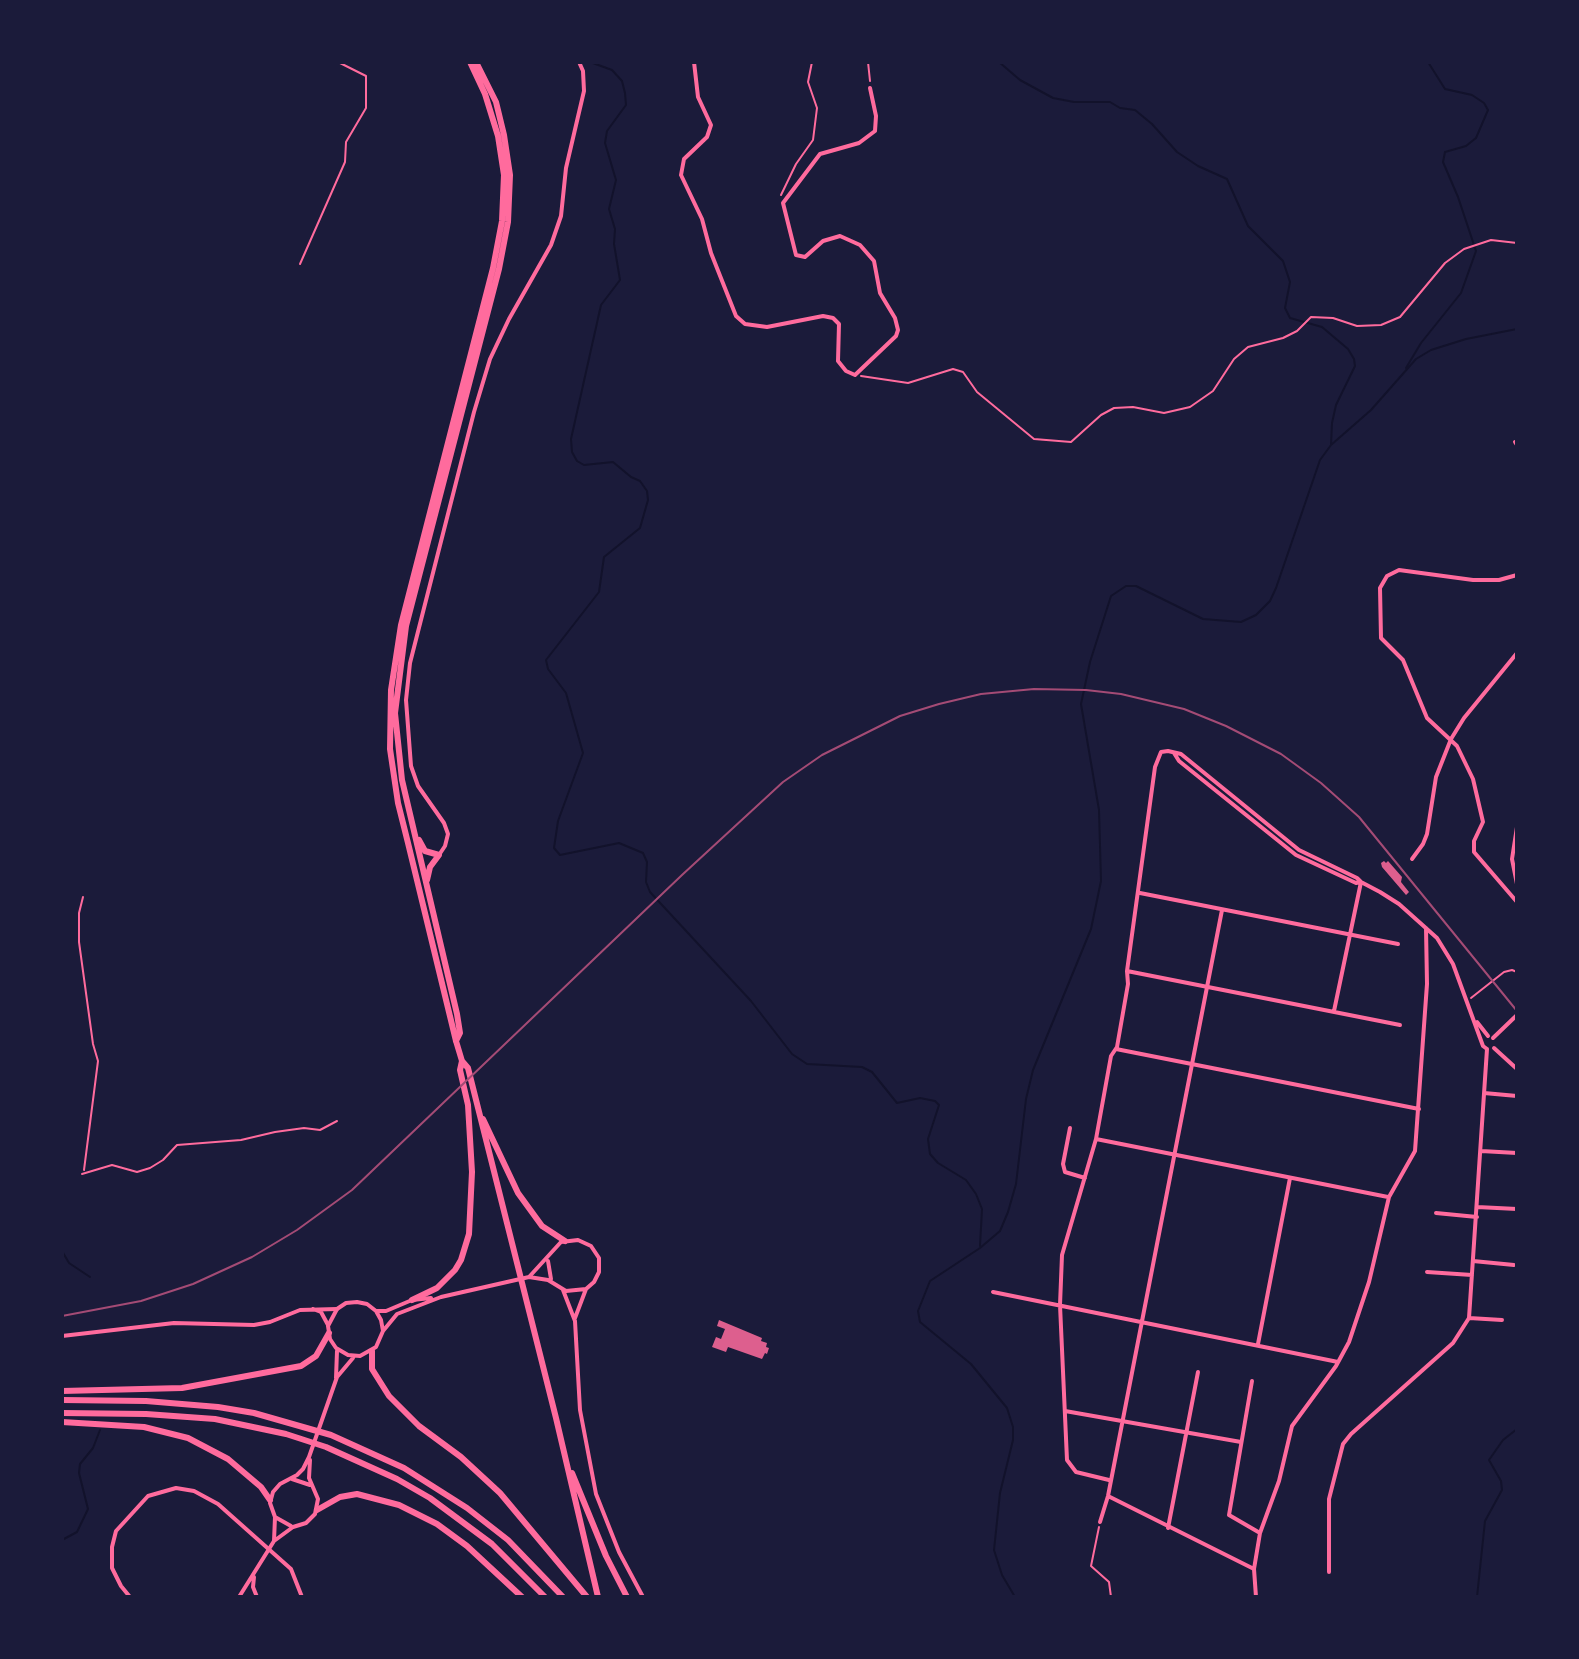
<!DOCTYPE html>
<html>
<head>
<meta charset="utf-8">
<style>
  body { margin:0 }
  #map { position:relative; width:1579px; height:1659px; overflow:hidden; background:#1b1b3a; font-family:"Open Sans",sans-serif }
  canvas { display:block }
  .frame { position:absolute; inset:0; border:64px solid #1b1b3a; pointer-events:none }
</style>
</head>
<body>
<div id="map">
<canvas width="1579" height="1659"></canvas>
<div class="frame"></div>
</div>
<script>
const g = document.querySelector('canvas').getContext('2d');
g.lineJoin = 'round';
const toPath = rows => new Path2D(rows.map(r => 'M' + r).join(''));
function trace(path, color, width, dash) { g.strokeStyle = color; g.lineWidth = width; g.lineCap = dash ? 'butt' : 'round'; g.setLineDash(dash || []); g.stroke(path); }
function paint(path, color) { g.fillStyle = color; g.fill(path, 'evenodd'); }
const stream = toPath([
  [590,62,612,70,622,81,625,93,626,105,607,131,605,143,616,180,609,209,615,229,614,244,620,280,601,305,571,439,572,452,577,461,584,465,613,462,631,477,640,481,647,491,648,500,640,528,604,557,599,592,546,660,548,669,566,693,583,753,558,821,554,848,560,855,619,843,643,853,647,862,646,882,650,892,751,1001,792,1054,807,1064,862,1067,872,1072,897,1103,920,1098,935,1101,939,1105,928,1139,930,1154,938,1163,966,1180,976,1194,982,1209,980,1246],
  [999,62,1020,80,1053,98,1074,102,1110,102,1120,108,1135,110,1152,124,1177,152,1198,166,1227,179,1248,226,1283,261,1290,282,1285,308,1290,318,1322,327,1348,349,1354,359,1355,366,1336,405,1332,423,1331,445],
  [1406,368,1421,343,1461,293,1476,251,1458,197,1443,162,1445,152,1466,146,1476,138,1488,110,1484,103,1472,95,1445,89,1428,62],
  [62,1251,69,1263,90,1277],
  [62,1540,77,1532,88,1509,79,1473,80,1464,93,1448,100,1430],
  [1015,1597,1002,1575,994,1550,1000,1493,1013,1440,1013,1427,1007,1408,971,1364,920,1322,918,1311,930,1281,980,1248,1000,1231,1008,1212,1016,1184,1026,1099,1033,1070,1091,929,1101,881,1099,810,1081,704,1090,662,1111,596,1126,586,1136,586,1203,619,1241,622,1256,615,1270,601,1276,588,1320,460,1331,445,1371,410,1416,359,1431,350,1466,339,1517,329],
  [1477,1597,1485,1521,1502,1490,1501,1481,1489,1460,1503,1440,1517,1429]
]);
const building = toPath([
  [1384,861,1386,863,1388,861,1402,877,1401,882,1409,892,1406,895,1382,867,1381,863],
  [719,1320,762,1338,761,1341,767,1343,766,1347,769,1348,767,1354,765,1353,762,1359,728,1347,726,1352,712,1347,716,1337,721,1339,725,1329,717,1326]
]);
const path = toPath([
  [868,62,870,81],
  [781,195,796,164,813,140,817,108,808,82,812,62],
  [300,264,345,162,346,142,366,108,366,76,340,63,313,62],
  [861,376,908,383,953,369,963,372,977,392,1034,439,1071,442,1101,415,1114,408,1133,407,1164,413,1190,407,1213,391,1234,359,1248,347,1283,338,1297,331,1311,317,1333,318,1357,326,1381,325,1400,317,1445,263,1464,249,1491,240,1517,243],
  [83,897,79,913,79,942,93,1044,98,1061,84,1170],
  [1471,998,1504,972,1512,970,1517,972],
  [82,1174,112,1165,137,1172,150,1168,163,1160,177,1145,241,1140,275,1132,304,1128,320,1130,337,1121],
  [1099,1527,1091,1566,1109,1582,1111,1597]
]);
const minor = toPath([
  [694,62,698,97,711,125,707,137,684,159,681,175,702,219,711,253,736,316,745,324,767,327,823,316,833,318,839,324,838,361,846,371,855,375,896,336,898,330,895,318,880,293,874,261,860,245,840,236,823,241,805,257,796,255,783,203,820,154,859,143,875,131,876,116,870,88],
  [1515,442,1517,445],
  [1517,575,1499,580,1473,580,1399,570,1387,576,1380,588,1381,638,1403,660,1427,718,1457,746,1473,779,1483,822,1474,841,1474,852,1517,902],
  [1174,753,1179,761,1296,855,1356,883,1360,882],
  [1517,827,1512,859,1517,884],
  [439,855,445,846,448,834,444,823,418,786,411,766,406,700,410,663,474,412,490,359,509,319,551,245,561,216,566,168,584,91,583,71,579,62],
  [1412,859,1423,844,1427,834,1436,777,1451,739,1464,718,1517,653],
  [1140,893,1398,944],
  [1127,971,1400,1025],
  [1334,1011,1361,882],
  [1477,1022,1488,1036],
  [1493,1038,1517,1015],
  [1494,1048,1517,1069],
  [1116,1049,1419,1109],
  [1484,1093,1517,1096],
  [1070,1128,1063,1164,1065,1172,1085,1178],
  [1096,1139,1388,1197],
  [1481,1151,1517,1153],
  [1477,1207,1517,1209],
  [1436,1213,1477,1217],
  [1473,1261,1514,1265],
  [1427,1272,1472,1275],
  [993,1292,1338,1362],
  [313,1309,321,1312,328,1325],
  [1469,1318,1502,1320],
  [62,1336,174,1323,254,1325,270,1322,300,1310,337,1309],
  [1258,1344,1290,1178],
  [1252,1381,1229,1515,1260,1533],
  [1065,1411,1241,1442],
  [1109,1480,1076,1472,1067,1460,1060,1305,1062,1255,1096,1139,1111,1056,1117,1047,1128,984,1127,971,1155,767,1161,752,1168,751,1181,754,1299,850,1357,878,1361,882,1380,892,1399,904,1437,938,1453,964,1483,1046,1487,1049],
  [1108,1496,1254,1569],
  [1100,1522,1108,1496,1222,910],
  [1168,1528,1198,1372],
  [1329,1572,1329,1499,1343,1444,1351,1434,1453,1343,1469,1318,1487,1049],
  [130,1597,121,1586,112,1568,112,1547,116,1531,148,1496,176,1488,194,1491,218,1504,291,1569,302,1597],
  [1256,1597,1254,1569,1260,1533,1279,1481,1292,1426,1336,1366,1349,1342,1369,1282,1389,1197,1415,1151,1427,984,1426,928]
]);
const tertiary = toPath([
  [548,1261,551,1279],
  [529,1277,561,1242,578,1240,591,1246,599,1258,599,1272,594,1282,586,1289,575,1318],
  [563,1290,575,1321,580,1410,596,1494,619,1552,643,1597],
  [376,1311,386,1311,412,1300,431,1298],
  [383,1331,381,1320,376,1311,367,1304,357,1302,346,1303,337,1309,328,1326,330,1339,336,1348,348,1355,360,1356,376,1347,383,1331,397,1314,441,1297,529,1277,548,1280,566,1291,586,1289],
  [336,1378,337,1351],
  [292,1479,310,1485],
  [275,1517,291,1526],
  [274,1541,275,1517,270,1503,273,1492,280,1484,297,1475,303,1469,309,1457,337,1377,353,1358],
  [254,1577,253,1587,257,1597],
  [239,1597,274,1541,293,1527,306,1523,315,1514,318,1499,309,1478,310,1460]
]);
const primary = toPath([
  [470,62,485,94,498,136,504,175,502,221,493,268,401,625,391,690,390,749,398,803,408,843,456,1041,462,1061,468,1068,556,1418,598,1597],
  [419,840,425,851,439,855,430,867,427,880],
  [456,1041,460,1033,457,1014,402,780,395,713,406,626,499,269,508,222,510,175,504,135,496,102,476,62],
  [483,1119,518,1193,542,1226,565,1241],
  [412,1300,437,1288,455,1270,461,1260,469,1234,472,1172,468,1105,460,1070,462,1061],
  [572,1473,606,1556,627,1597]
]);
const motorway = toPath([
  [372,1351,372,1369,389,1396,419,1426,461,1457,500,1493,587,1597],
  [62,1391,182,1388,301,1366,316,1356,329,1333],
  [62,1400,146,1401,218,1407,254,1413,331,1435,404,1468,467,1508,508,1540,563,1597],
  [62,1413,146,1414,215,1419,286,1434,326,1447,397,1479,430,1498,492,1544,545,1597],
  [62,1422,144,1427,188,1438,228,1459,261,1487,270,1500],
  [317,1510,340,1497,357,1494,399,1505,437,1524,467,1546,522,1597]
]);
const rail = toPath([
  [62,1316,141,1301,193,1284,252,1257,297,1230,352,1190,682,875,783,782,822,755,900,716,939,704,981,694,1034,689,1086,690,1121,694,1184,709,1226,726,1281,754,1321,783,1359,817,1517,1011]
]);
trace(stream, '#12122b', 2);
paint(building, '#dd5f8e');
trace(path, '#ff6b9d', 2);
trace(minor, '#ff6b9d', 4);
trace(tertiary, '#ff6b9d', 4);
trace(primary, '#ff6b9d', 6);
trace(motorway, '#ff6b9d', 6);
trace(rail, '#a44b75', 2);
</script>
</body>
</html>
